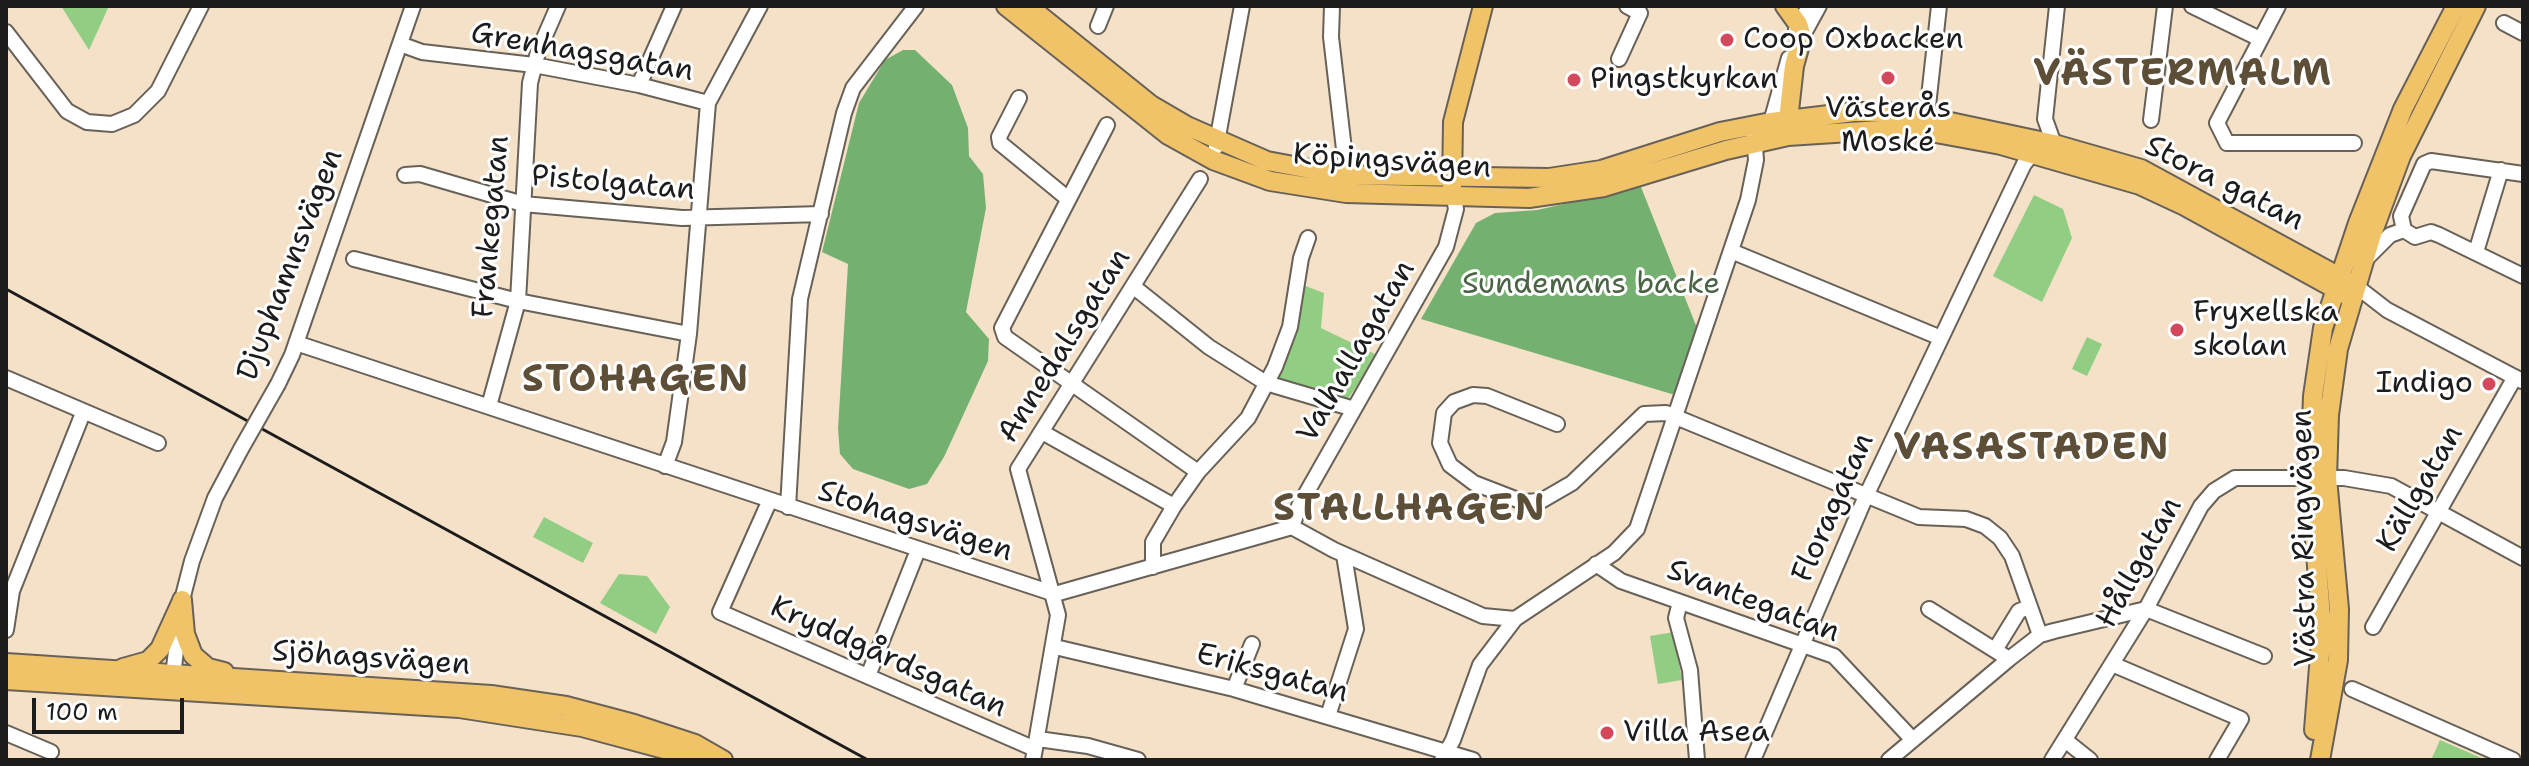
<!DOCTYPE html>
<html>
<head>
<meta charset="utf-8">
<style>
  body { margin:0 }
  #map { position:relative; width:2529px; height:766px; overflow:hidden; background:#f4e1c8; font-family:"Shantell Sans",sans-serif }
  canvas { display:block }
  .frame { position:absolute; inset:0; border:8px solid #1c1c1c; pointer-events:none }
  .scale { position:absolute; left:32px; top:698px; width:152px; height:36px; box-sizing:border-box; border:4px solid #1c1c1c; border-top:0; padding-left:10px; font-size:24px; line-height:28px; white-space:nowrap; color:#1c1c1c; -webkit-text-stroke:6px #fff; paint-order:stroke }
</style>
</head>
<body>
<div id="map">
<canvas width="2529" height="766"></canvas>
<div class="frame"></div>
<div class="scale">100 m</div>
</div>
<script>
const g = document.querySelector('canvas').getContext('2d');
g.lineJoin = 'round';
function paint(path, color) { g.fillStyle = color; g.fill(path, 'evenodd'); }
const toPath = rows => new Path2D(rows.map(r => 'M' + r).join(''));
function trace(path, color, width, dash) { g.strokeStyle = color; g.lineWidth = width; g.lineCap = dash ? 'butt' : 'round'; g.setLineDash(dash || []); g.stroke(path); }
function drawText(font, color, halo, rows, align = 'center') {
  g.font = font + ' "Shantell Sans",sans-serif'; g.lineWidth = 6; g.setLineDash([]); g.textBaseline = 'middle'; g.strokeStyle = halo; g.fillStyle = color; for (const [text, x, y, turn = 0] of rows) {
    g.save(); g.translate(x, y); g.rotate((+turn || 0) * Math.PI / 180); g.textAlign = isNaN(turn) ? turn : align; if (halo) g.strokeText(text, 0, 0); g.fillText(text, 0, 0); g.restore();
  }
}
const green = toPath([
  [61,6,109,6,89,50],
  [2034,195,2063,209,2072,238,2042,302,1993,276],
  [1303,285,1324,293,1321,328,1377,355,1348,399,1279,378],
  [2087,337,2102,344,2087,376,2072,369],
  [544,517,593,543,583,563,533,537],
  [619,574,647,576,670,607,656,634,600,603],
  [1674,632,1682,680,1658,684,1650,636],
  [2440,740,2486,760,2431,760]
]);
const forest = toPath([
  [903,50,915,50,952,85,968,128,969,156,983,174,986,208,966,312,989,339,988,361,944,457,927,484,909,489,853,469,840,454,838,429,848,264,822,252,859,103,885,60],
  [1641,187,1697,328,1675,395,1421,319,1476,223,1495,213,1537,210]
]);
const minor = toPath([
  [1332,6,1331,37,1345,158,1341,185],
  [2192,6,2260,39],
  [2278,6,2217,123,2227,143,2354,143],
  [2504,23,2523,33],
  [1098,26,1106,6],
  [1796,30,1809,6],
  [6,32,67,111,87,122,112,124,134,115,158,91,201,6],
  [1802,37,1819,6],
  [400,44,422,52,534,65,639,85,708,103],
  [1619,59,1640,13,1627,6],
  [639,85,674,6],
  [1019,98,999,137,1000,143,1067,198],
  [1927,115,1939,6],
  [2151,120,2165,6],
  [1771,122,1789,58],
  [1107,125,1002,328,1005,337,1198,472],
  [2054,144,2045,119,2057,6],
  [1216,147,1242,6],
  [405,175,420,174,523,204,682,218,821,214],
  [2404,230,2401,216,2424,164,2431,161,2523,174],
  [2404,230,2415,237,2431,232,2439,235,2523,276],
  [1731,251,1941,338],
  [2476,252,2501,170],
  [354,259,518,301,689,334],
  [2365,260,2390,235,2404,230],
  [2356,286,2387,310,2522,381],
  [1134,287,1209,347,1266,383,1354,409],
  [296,343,1055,594,1292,527,1334,550,1483,616,1515,619],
  [6,378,158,443],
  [278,384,292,355,413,6],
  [489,406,518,301,530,83,538,52,558,6],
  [1557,424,1487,396,1473,395,1454,402,1444,413,1440,443,1450,465,1474,483,1523,502,1541,501,1572,483,1644,414,1666,413,1919,517,1966,519,1985,526,2000,538,2012,556,2040,635],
  [1042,432,1174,506],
  [665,466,674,442,689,334,708,103,760,6],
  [769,502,720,612,1035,749],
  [788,507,800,299,844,113,853,88,916,6],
  [1292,527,1299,506,1446,247,1456,209,1454,198],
  [1596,564,1621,581,1834,656,1913,740],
  [1153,567,1153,542,1174,506,1198,472,1248,418,1275,367,1290,327,1301,258,1308,238],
  [1680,602,1676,618,1690,670,1697,760],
  [1929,609,2009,659],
  [2373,627,2515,377],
  [6,630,12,591,83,413],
  [1055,647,1234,689,1473,760],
  [1995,650,2019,611,2029,607],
  [2112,664,2241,719,2217,760],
  [173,676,182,600,192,561,215,498,241,449],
  [868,676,918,550],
  [1234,689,1252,644],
  [2352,689,2513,760],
  [1328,716,1356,629,1344,555],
  [6,733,51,752],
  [1038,739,1088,746,1138,760],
  [2065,740,2090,760],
  [1033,760,1058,615,1018,469,1200,179],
  [1442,760,1453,740,1480,665,1515,619,1614,553,1637,529,1748,200,1756,160,1754,134],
  [1753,760,1866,496,2024,164,2033,153],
  [1889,760,2009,659,2040,635,2054,631,2146,609,2264,656],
  [2052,760,2146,609,2201,506,2214,491,2235,478,2344,478,2391,486,2523,558]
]);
const major = toPath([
  [1006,6,1168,135,1213,160,1270,181,1346,193,1529,198,1604,187,1726,150,1788,136,1896,129,1925,131,2001,145,2140,185,2185,206,2352,298],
  [1028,6,1151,105,1187,126,1267,161,1342,175,1549,178,1601,170,1720,132,1771,122,1854,112,1903,112,2054,144,2141,169,2356,286],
  [1785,6,1798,24,1802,37,1794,66,1787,129],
  [1452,187,1453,122,1483,6],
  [182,600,185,634,193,655,208,668,224,672],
  [6,663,491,695,566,706,634,724,695,744,723,760],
  [123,668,148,661,160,649,181,603],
  [6,680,459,708,582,727,705,760],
  [2314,730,2322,629,2310,478,2313,396,2323,328,2358,223,2403,109,2456,6],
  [2320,760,2338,660,2339,609,2327,478,2329,415,2338,349,2372,234,2401,156,2476,6]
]);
const rail = toPath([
  [6,289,868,760]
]);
const minorBridge = toPath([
  [241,449,278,384]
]);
const markers = [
  [1727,40,8,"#d1495b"],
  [1888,78,8,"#d1495b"],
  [1574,80,8,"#d1495b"],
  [2177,330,8,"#d1495b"],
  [2489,384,8,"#d1495b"],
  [1607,733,8,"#d1495b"]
];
const poiNames = [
  ["Coop Oxbacken",1743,40],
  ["Pingstkyrkan",1590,80],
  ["Västerås",1888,109,"center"],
  ["Moské",1888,143,"center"],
  ["Fryxellska",2193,313],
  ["skolan",2193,347],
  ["Indigo",2473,384,"right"],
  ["Villa Asea",1623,733]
];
const streetNames = [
  ["Grenhagsgatan",582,53,10],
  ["Köpingsvägen",1392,162,4],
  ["Pistolgatan",613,184,5],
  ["Stora gatan",2224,184,27],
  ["Frankegatan",492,227,-85],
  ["Djuphamnsvägen",291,265,-69],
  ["Annedalsgatan",1065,346,-58],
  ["Valhallagatan",1357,352,-60],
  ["Källgatan",2421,489,-60],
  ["Floragatan",1834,508,-66],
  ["Stohagsvägen",915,522,18],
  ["Västra Ringvägen",2305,538,-91],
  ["Hållgatan",2140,563,-61],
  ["Svantegatan",1753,602,21],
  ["Kryddgårdsgatan",888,658,24],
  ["Sjöhagsvägen",371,659,4],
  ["Eriksgatan",1272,674,15]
];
const parkNames = [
  ["Sundemans backe",1591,285]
];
const districtNames = [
  ["VÄSTERMALM",2183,75],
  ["STOHAGEN",636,381],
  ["VASASTADEN",2032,449],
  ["STALLHAGEN",1410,510]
];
paint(green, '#91ce83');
paint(forest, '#74b171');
trace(minor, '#686158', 18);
trace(major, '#686158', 22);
trace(minor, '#fff', 14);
trace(major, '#f1c369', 18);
trace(rail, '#1c1c1c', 3);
trace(minorBridge, '#686158', 18, []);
trace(minorBridge, '#fff', 14);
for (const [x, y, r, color] of markers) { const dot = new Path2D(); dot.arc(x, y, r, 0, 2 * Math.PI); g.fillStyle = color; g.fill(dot); trace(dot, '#fff', 3); }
drawText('30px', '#1c1c1c', '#fff', poiNames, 'left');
drawText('30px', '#1c1c1c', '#fff', streetNames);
drawText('30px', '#4b6345', '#fff', parkNames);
g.letterSpacing = '2px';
drawText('bold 38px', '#5d4e38', '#fff', districtNames);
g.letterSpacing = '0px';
</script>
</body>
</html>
